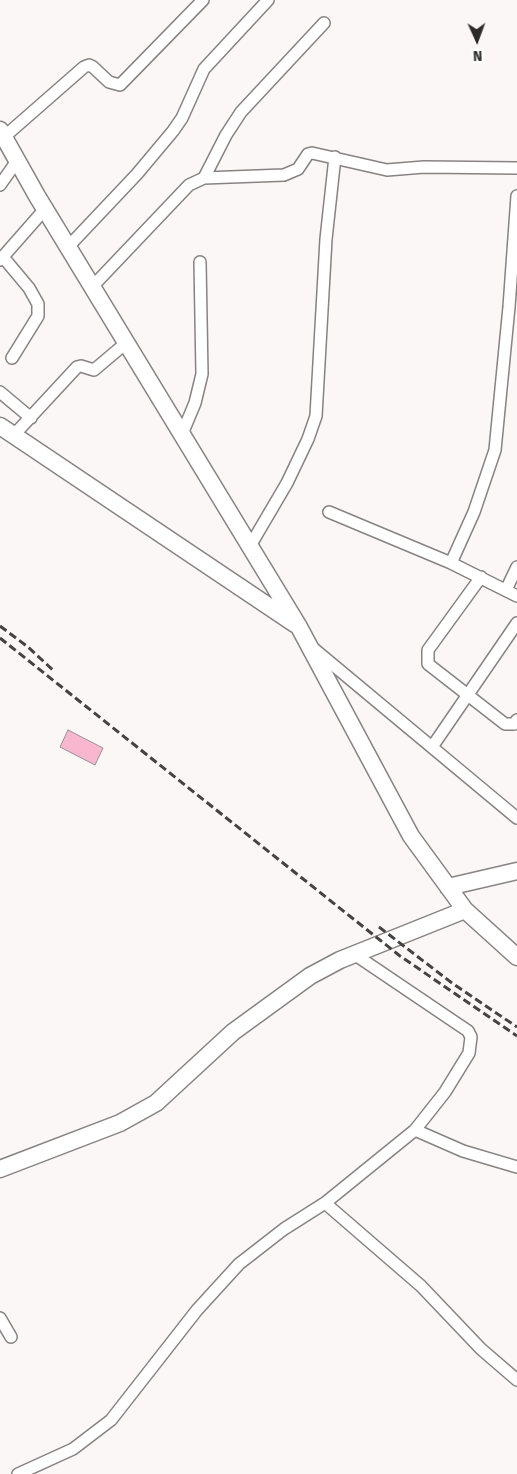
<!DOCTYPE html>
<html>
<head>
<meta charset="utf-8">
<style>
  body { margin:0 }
  #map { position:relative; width:517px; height:1474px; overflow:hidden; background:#fbf7f6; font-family:"Fira Sans",sans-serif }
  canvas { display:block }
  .north { position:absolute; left:452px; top:15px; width:50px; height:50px; -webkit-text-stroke:4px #fff; paint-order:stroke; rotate:178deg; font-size:14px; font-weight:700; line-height:20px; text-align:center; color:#2b2a29 }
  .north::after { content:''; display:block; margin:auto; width:18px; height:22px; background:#2b2a29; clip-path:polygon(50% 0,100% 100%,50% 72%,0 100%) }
</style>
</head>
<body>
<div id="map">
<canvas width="517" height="1474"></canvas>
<div class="north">N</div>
</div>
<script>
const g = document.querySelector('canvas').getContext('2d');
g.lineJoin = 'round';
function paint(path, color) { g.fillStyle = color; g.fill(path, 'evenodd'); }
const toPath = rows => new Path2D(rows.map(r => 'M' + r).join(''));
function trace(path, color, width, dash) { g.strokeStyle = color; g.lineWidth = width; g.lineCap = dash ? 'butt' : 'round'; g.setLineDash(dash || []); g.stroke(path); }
const building = toPath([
  [68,730,103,748,95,765,60,747,68,730]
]);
const street = toPath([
  [4,137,84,67,89,65,93,67,109,82,120,85,203,0],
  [204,178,226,135,241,112,324,23],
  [0,185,17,161],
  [68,247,137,174,173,131,182,118,204,69,268,0],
  [3,257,29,288,38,304,38,316,12,358],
  [0,260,45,209],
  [92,287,189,185,204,178,284,175,298,169,308,154,312,153,387,170,424,167,517,168],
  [0,392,31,418],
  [182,434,195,403,202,374,200,262],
  [13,436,77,367,81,366,94,370,126,343],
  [329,512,451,563,517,596],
  [250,546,287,483,308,439,316,416,326,239,335,157],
  [451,563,474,512,495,450,509,307,517,196],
  [481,577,428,650,428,664,505,724,514,724,517,720],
  [506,590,517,567],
  [314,649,517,818],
  [432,747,517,623],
  [415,1130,463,1151,517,1167],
  [325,1203,421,1286,481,1349,517,1380],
  [0,1318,11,1337],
  [18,1474,73,1449,111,1420,197,1310,239,1264,284,1229,325,1203,415,1130,445,1092,469,1053,471,1037,468,1031,354,954]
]);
const secondary = toPath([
  [0,130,37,196,299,627,411,836,465,910,517,957],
  [0,426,295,624],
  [448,887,517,871],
  [0,1169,120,1123,156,1103,233,1032,310,976,340,960,465,910]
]);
const rail = toPath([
  [0,626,28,647,55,672],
  [0,638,400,956,517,1036],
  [379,927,452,983,517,1027]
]);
paint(building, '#f9b6cf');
trace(building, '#969293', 1);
trace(street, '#888383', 14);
trace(secondary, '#888383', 19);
trace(street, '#fff', 11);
trace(secondary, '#fff', 16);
trace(rail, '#444342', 3, [8, 4]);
</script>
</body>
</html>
